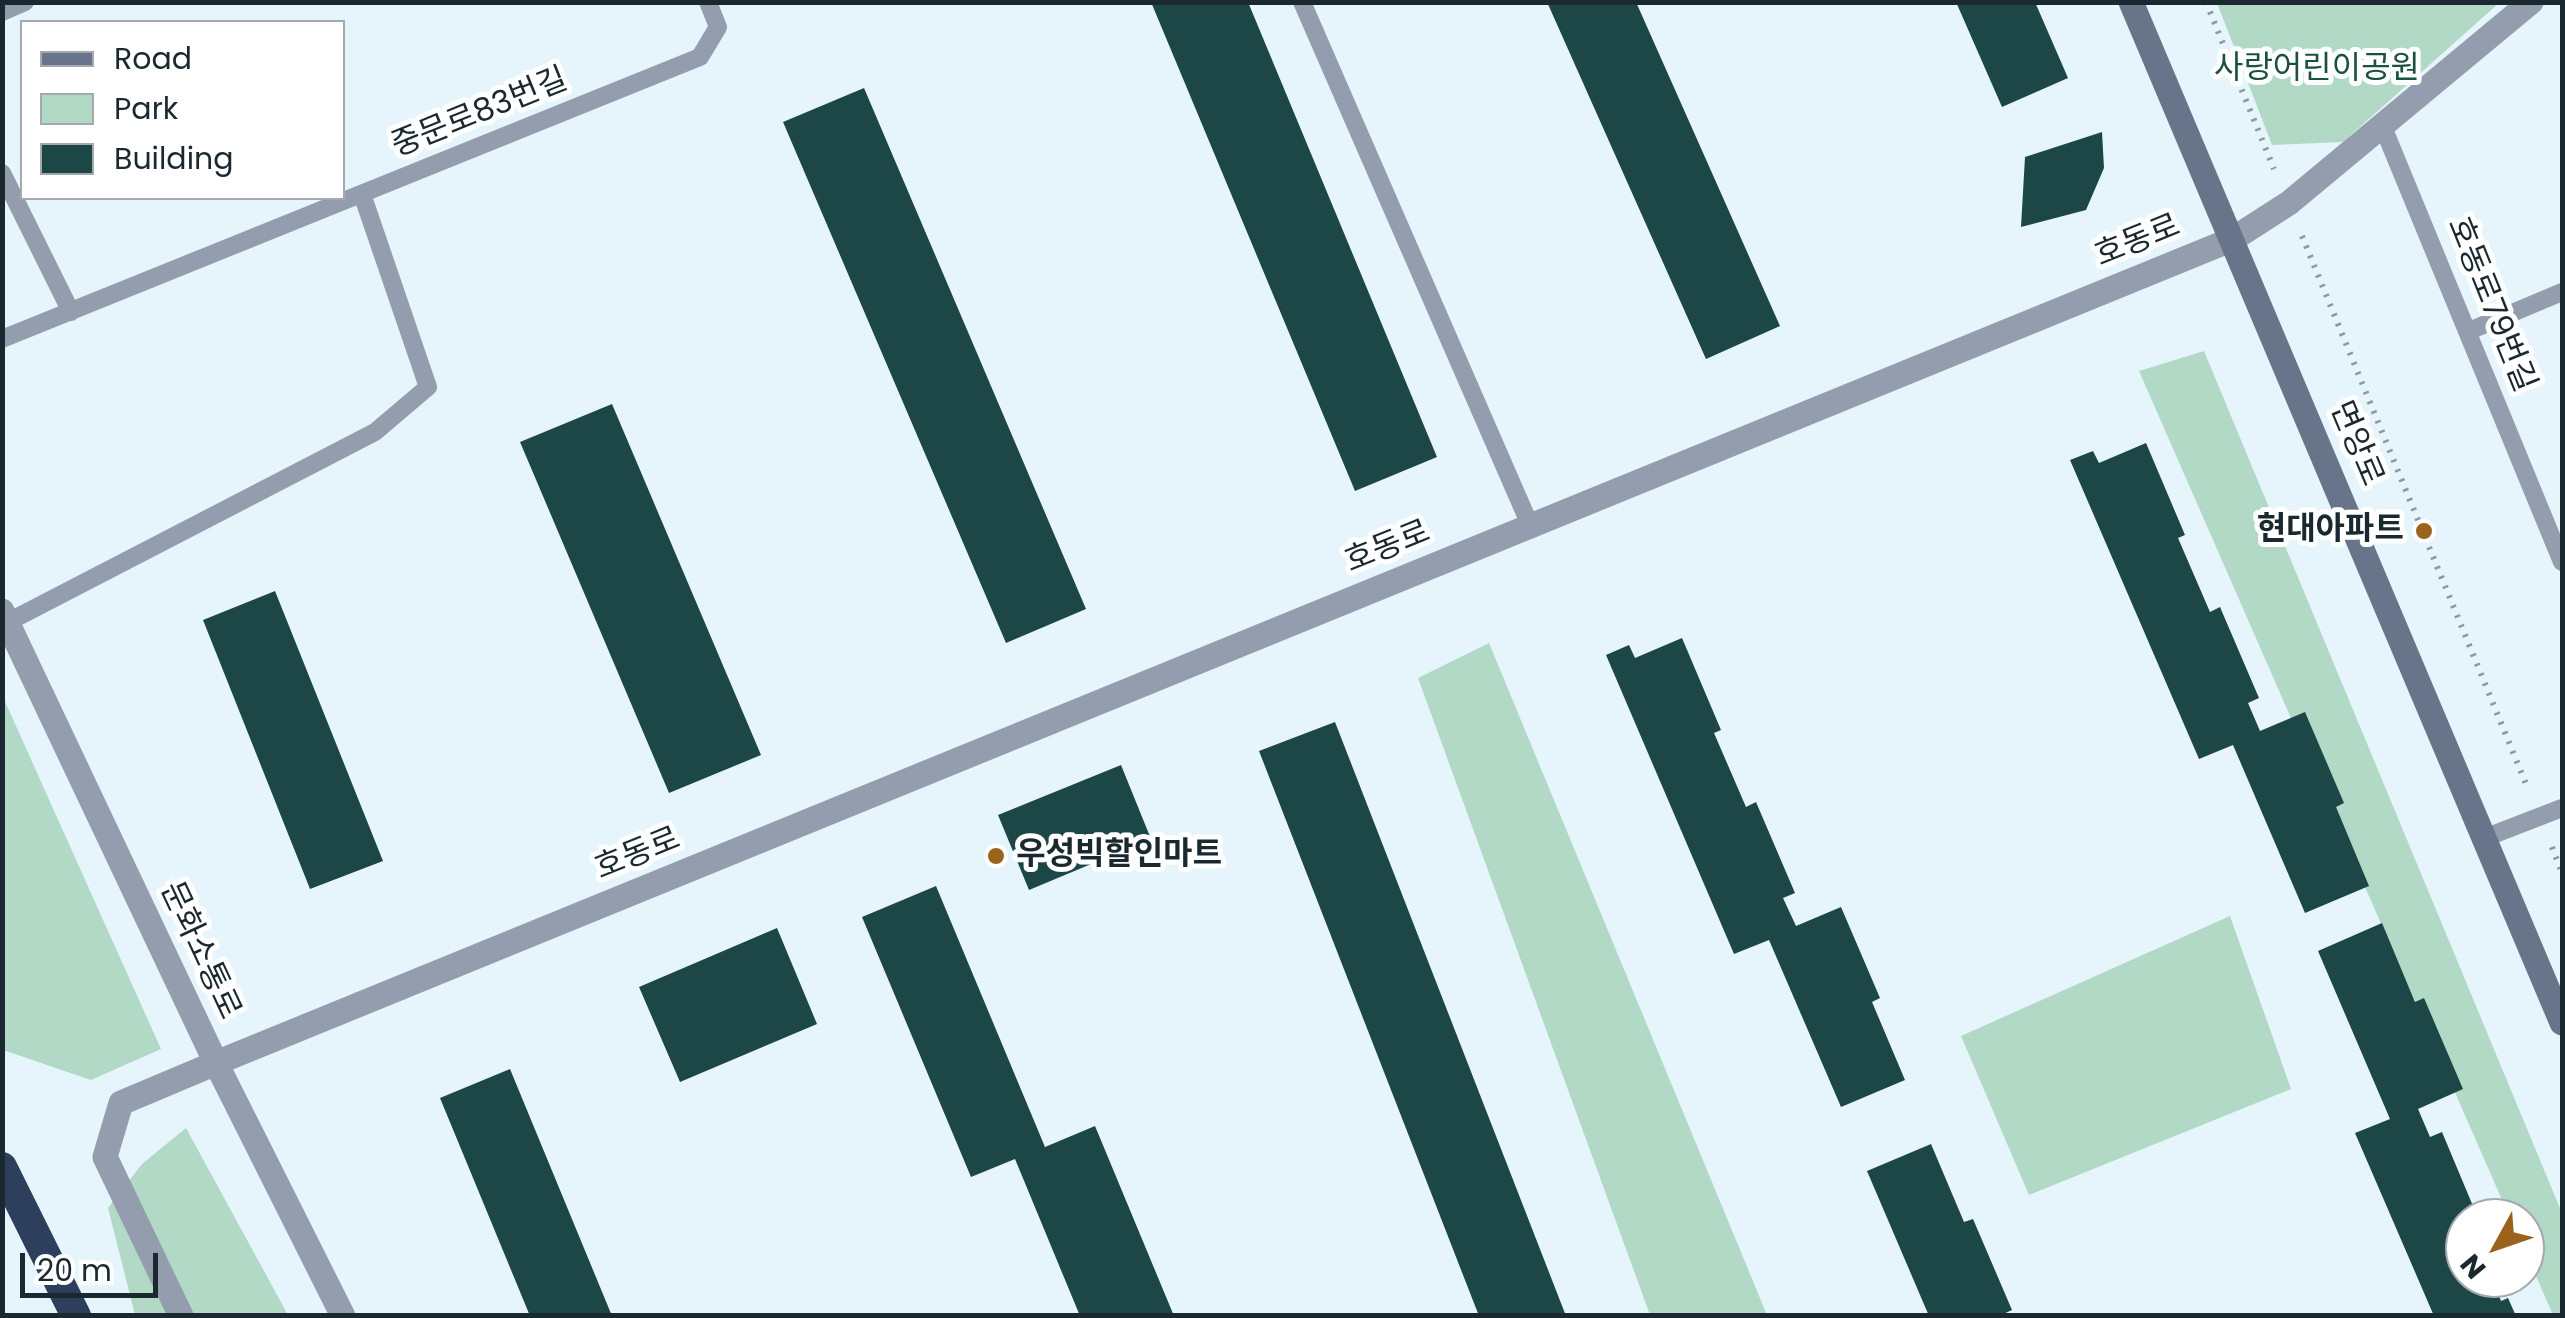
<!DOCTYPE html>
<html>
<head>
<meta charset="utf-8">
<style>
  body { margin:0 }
  #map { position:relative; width:2565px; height:1318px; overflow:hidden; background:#e6f5fc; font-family:Poppins,sans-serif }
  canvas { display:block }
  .frame { position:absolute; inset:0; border:5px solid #1a282f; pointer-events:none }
  .legend { position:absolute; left:20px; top:20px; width:325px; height:180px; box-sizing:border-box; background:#fff; border:2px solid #a3a9ac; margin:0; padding:12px 18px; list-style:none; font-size:30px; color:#1a282f }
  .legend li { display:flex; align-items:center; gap:20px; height:50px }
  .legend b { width:50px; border:2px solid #a3a9ac }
  .north { position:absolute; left:2445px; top:1198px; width:100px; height:100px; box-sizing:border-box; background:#fff; border:2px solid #a3a9ac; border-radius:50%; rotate:230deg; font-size:28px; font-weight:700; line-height:40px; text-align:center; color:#1a282f }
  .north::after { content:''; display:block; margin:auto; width:35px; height:45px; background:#9b621e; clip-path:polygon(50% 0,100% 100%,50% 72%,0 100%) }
  .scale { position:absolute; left:20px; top:1253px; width:138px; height:45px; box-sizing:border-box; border:5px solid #1a282f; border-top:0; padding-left:12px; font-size:30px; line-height:35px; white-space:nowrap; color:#1a282f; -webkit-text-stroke:8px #fff; paint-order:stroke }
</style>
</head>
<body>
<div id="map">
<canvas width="2565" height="1318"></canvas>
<div class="frame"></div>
<ul class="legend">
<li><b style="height:12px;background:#67748a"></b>Road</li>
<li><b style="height:28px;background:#b1d9c5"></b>Park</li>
<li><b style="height:28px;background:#1d4646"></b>Building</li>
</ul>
<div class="north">N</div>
<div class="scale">20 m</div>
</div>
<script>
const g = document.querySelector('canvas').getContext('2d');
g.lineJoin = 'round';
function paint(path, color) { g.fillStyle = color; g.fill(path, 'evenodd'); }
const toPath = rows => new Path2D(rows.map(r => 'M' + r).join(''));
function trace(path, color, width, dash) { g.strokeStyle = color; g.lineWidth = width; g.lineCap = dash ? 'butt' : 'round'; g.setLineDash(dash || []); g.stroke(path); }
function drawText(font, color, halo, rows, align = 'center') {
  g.font = font + ' Poppins,"Noto Sans KR",sans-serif'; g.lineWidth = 10; g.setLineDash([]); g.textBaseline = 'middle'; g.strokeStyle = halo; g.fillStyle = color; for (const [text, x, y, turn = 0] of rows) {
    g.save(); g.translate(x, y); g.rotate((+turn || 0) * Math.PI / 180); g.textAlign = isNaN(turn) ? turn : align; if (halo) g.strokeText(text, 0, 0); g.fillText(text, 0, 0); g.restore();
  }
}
const green = toPath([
  [2217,3,2499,3,2343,142,2272,145],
  [2204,351,2562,1213,2562,1315,2553,1315,2525,1251,2525,1218,2510,1218,2139,371],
  [1489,643,1767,1315,1650,1315,1418,678],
  [3,697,161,1049,91,1080,3,1050],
  [2230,916,2291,1089,2029,1195,1961,1036],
  [186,1128,288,1315,135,1315,108,1208,142,1164]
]);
const building = toPath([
  [1151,2,1248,2,1437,457,1355,491],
  [1547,2,1636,2,1780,326,1706,359],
  [1956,2,2035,2,2068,78,2002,107],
  [864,88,1086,609,1006,643,783,122],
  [2102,132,2104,168,2086,210,2021,227,2025,157],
  [612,404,761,755,669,793,520,442],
  [2146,443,2185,535,2178,538,2210,612,2220,607,2259,698,2248,703,2260,731,2305,712,2344,803,2336,807,2369,886,2305,913,2233,745,2199,759,2070,460,2093,451,2099,463],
  [275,591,383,861,310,889,203,620],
  [1682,638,1721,730,1714,733,1746,807,1756,802,1795,893,1783,898,1796,926,1841,907,1880,998,1872,1002,1905,1080,1841,1107,1769,940,1734,954,1606,655,1629,645,1635,658],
  [1335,722,1566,1316,1479,1316,1259,751],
  [1121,765,1151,839,1029,890,998,815],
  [936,886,1045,1147,1095,1126,1174,1316,1080,1316,1015,1159,971,1177,862,917],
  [2382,923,2415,1002,2424,998,2463,1089,2418,1109,2430,1137,2442,1132,2478,1218,2465,1218,2465,1278,2492,1278,2501,1301,2508,1298,2516,1316,2434,1316,2355,1133,2390,1119,2318,951],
  [777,928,817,1024,680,1082,639,987],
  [510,1069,612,1316,530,1316,440,1098],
  [1931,1144,1964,1222,1973,1219,2012,1310,1999,1316,1929,1316,1867,1171]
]);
const path = toPath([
  [2206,2,2274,169],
  [2302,236,2528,789],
  [2552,847,2562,873]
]);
const service = toPath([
  [1302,2,1530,525],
  [2,12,25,2],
  [2383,127,2562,562],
  [2,173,71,312],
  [2469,331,2562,292],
  [2,339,700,57,718,27,708,2],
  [8,622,375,432,428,387,362,194],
  [2487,837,2562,808]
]);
const minor = toPath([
  [216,1063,2233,239,2289,203,2531,2]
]);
const tertiary = toPath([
  [2,611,216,1063,343,1316],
  [181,1316,105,1157,121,1103,216,1063]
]);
const secondary = toPath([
  [2131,2,2562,1023]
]);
const motorway = toPath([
  [2,1167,76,1316]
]);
const markers = [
  [2424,531,10,"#9b621e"],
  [996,856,10,"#9b621e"]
];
const parkNames = [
  ["사랑어린이공원",2317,70]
];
const streetNames = [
  ["중문로83번길",480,114,-22],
  ["호동로",2138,242,-22],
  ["호동로79번길",2490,305,68],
  ["면앙로",2355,444,67],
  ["호동로",1388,548,-22],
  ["호동로",638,855,-22],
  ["문화소통로",199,951,65]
];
const poiNames = [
  ["현대아파트",2404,531],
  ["우성빅할인마트",1016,856,"left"]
];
paint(green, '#b1d9c5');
paint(building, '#1d4646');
trace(path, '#8b9aa1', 6, [2.5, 8]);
trace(service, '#939dad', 18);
trace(minor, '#939dad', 25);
trace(tertiary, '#939dad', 25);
trace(secondary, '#67748a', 25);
trace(motorway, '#2d3f5c', 30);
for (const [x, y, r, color] of markers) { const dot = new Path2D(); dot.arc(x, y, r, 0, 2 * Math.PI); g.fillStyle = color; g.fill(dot); trace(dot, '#fff', 4); }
drawText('32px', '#1a523b', '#fff', parkNames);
drawText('32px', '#1a282f', '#fff', streetNames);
drawText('bold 32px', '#1a282f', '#fff', poiNames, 'right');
</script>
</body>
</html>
